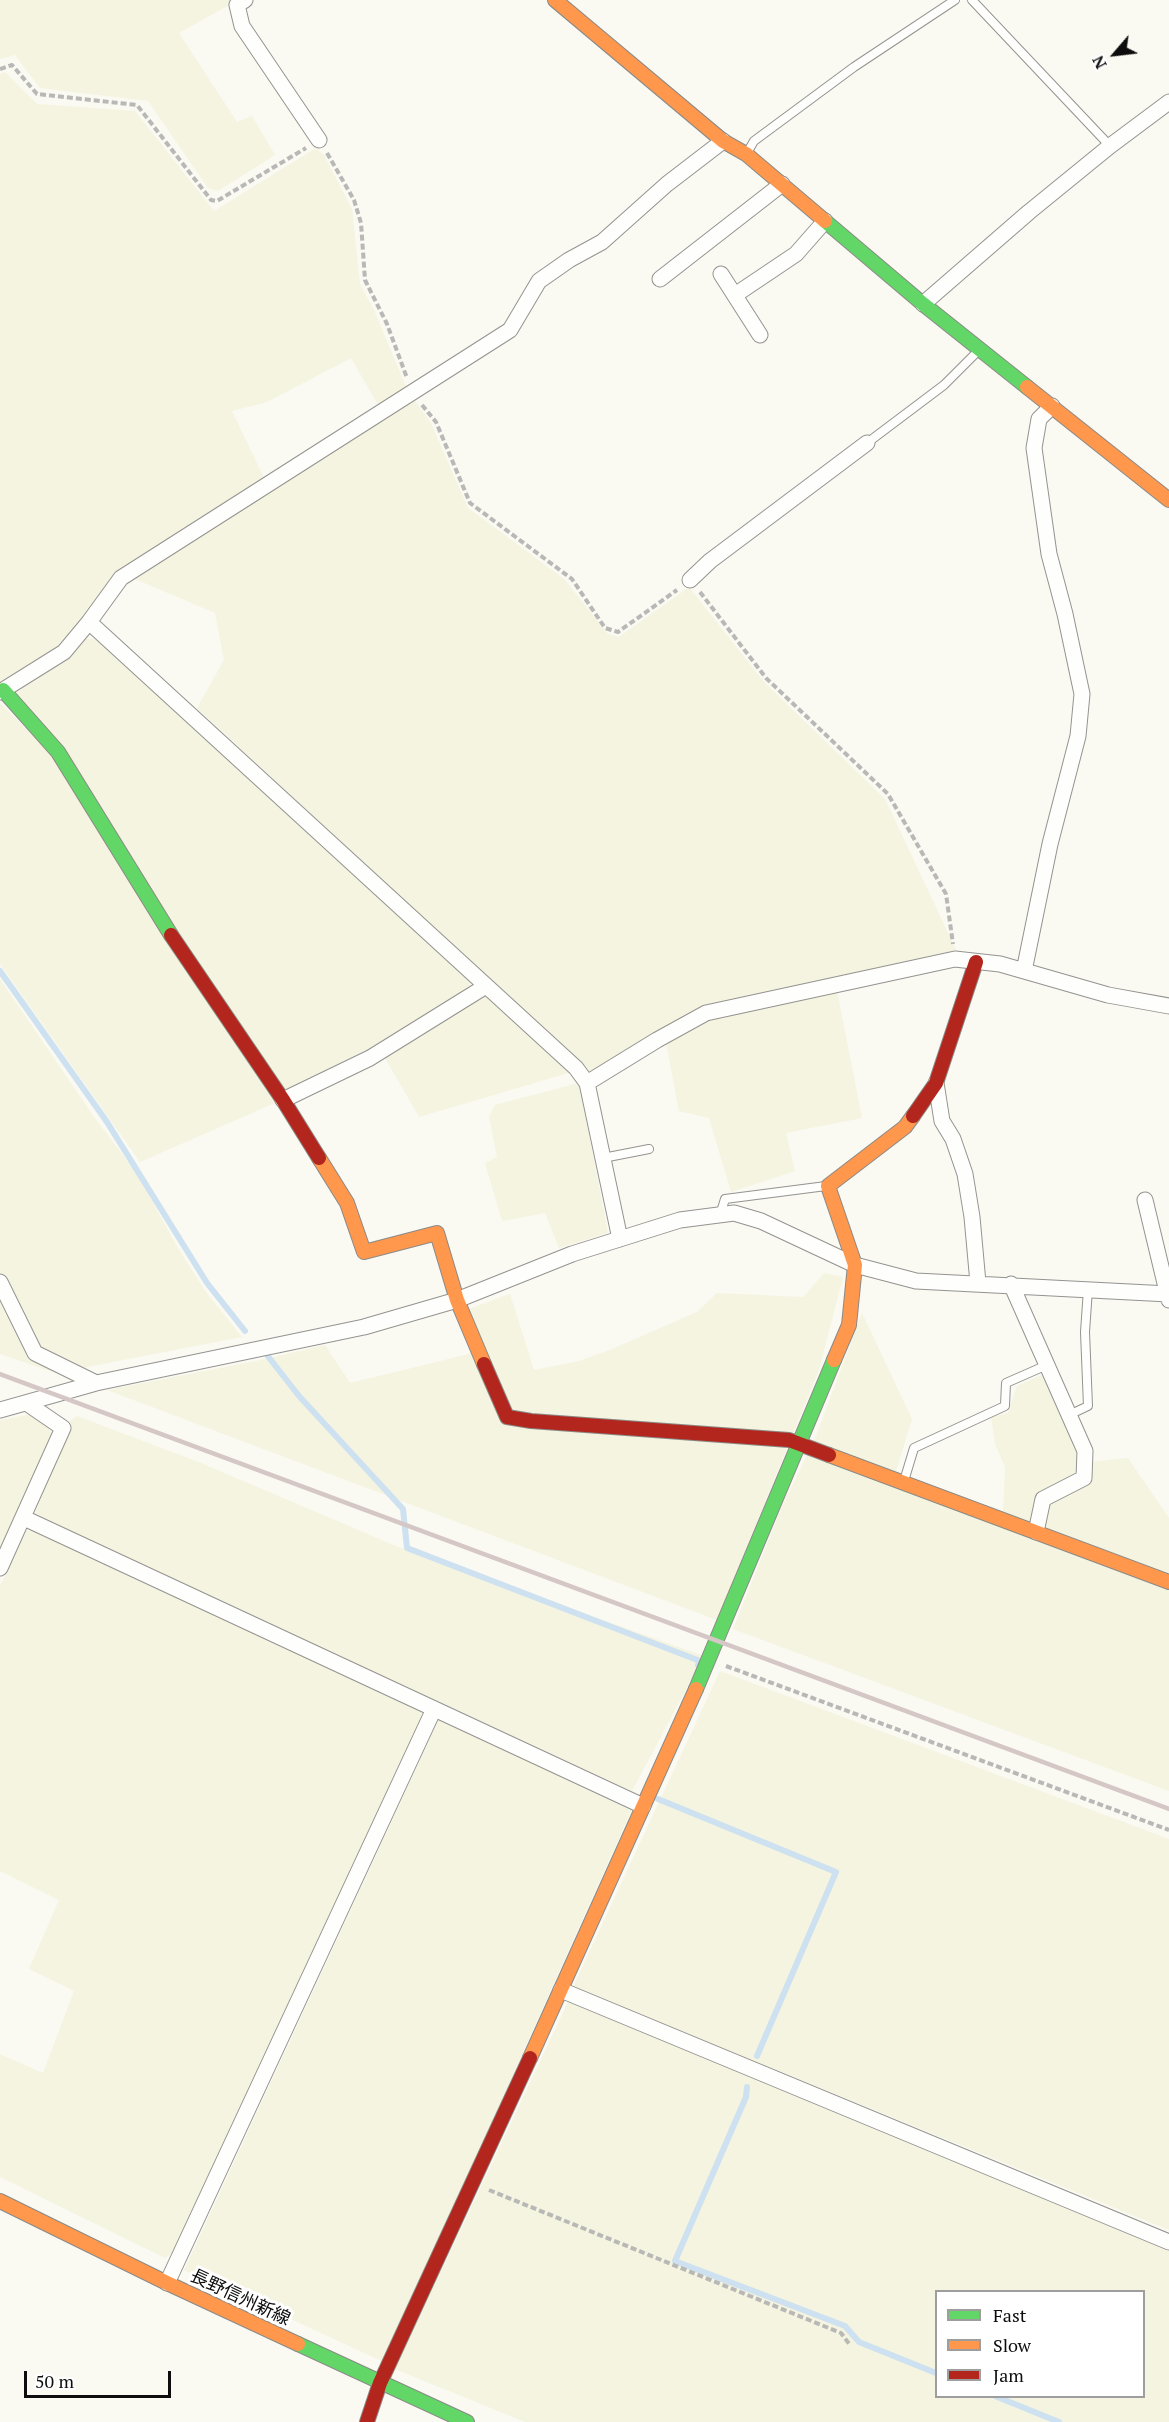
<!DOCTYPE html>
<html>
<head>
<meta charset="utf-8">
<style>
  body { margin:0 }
  #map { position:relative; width:1169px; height:2422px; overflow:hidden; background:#faf9f2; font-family:"PT Serif",serif }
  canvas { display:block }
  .legend { position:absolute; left:935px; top:2290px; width:210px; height:108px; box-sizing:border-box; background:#fff; border:2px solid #9e9e9e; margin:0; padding:8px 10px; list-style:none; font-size:18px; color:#0d0d0d }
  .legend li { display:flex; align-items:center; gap:12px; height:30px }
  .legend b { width:30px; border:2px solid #9e9e9e }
  .north { position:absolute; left:1085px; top:24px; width:60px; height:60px; -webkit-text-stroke:4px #fff; paint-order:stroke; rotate:242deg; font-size:16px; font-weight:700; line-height:24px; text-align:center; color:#0d0d0d }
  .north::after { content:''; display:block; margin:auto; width:21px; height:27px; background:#0d0d0d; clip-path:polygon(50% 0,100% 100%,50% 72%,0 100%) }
  .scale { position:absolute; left:24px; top:2371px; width:147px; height:27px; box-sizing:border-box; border:3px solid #0d0d0d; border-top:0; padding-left:8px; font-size:18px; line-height:21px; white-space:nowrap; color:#0d0d0d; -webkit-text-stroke:4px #fff; paint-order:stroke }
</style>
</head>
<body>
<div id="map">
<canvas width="1169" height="2422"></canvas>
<ul class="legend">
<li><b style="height:8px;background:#63d668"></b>Fast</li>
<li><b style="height:8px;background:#ff974d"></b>Slow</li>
<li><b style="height:8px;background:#b3261e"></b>Jam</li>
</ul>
<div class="north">N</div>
<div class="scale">50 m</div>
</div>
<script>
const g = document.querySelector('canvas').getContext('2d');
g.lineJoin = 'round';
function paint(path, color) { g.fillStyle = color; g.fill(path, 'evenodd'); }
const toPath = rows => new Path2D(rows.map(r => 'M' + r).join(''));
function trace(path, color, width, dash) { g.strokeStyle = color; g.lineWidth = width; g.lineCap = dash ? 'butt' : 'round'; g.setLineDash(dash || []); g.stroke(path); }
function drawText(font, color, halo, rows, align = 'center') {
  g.font = font + ' "PT Serif","Noto Sans JP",serif'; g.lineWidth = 6; g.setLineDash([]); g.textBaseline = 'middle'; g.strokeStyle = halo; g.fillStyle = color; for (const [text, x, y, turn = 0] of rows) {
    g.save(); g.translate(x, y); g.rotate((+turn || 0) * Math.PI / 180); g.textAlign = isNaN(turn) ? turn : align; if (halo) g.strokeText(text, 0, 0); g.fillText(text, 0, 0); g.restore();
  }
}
const farmland = toPath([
  [0,0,229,0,231,4,179,33,237,122,252,116,275,155,218,191,208,188,148,101,40,88,15,55,0,59],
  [5,72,37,104,135,111,214,211,316,148,324,155,352,209,360,284,374,310,407,389,378,405,351,358,267,402,232,411,264,478,130,565,57,650,0,685,0,74],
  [415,401,431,423,468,508,564,579,608,634,619,637,689,587,764,682,885,799,956,950,703,1009,589,1072,197,708,224,660,215,613,135,579,299,471],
  [86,638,98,640,470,979,470,988,378,1047,286,1091,16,693,70,657],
  [0,703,51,753,275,1103,140,1162,0,964],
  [0,979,94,1117,138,1175,175,1243,205,1291,242,1337,56,1373,0,1354],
  [837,991,862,1118,786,1133,795,1171,731,1192,709,1118,679,1111,666,1043,709,1018],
  [483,994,572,1072,419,1117,384,1056],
  [579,1083,608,1233,559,1248,545,1213,502,1221,485,1163,497,1157,489,1117,495,1105],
  [824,1273,843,1277,819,1370,717,1620,107,1390,256,1361,325,1345,350,1383,465,1355,483,1348,469,1309,510,1294,534,1370,579,1361,610,1350,697,1312,717,1293,803,1297],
  [862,1313,912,1419,895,1475,1003,1513,1005,1467,995,1444,991,1417,1008,1413,1017,1386,1044,1374,1087,1462,1128,1458,1169,1518,1169,1791,733,1629,781,1509,816,1436],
  [32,1414,42,1420,51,1432,51,1442,0,1550,0,1420],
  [77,1416,196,1461,396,1546,704,1656,632,1791,34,1516,69,1422],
  [32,1529,416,1704,423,1716,174,2252,165,2258,0,2177,0,2054,43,2073,74,1991,29,1969,59,1900,0,1871,0,1586,25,1532],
  [720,1671,1169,1839,1169,2230,573,1987],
  [439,1719,632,1809,384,2362,184,2270],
  [568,2002,1169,2251,1169,2422,525,2422,395,2369],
  [936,2292,1144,2292,1144,2396,936,2396]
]);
const stream = toPath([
  [0,971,107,1122,207,1283,245,1331],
  [267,1355,299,1396,403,1509,407,1548,700,1661,698,1665],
  [658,1799,836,1872,757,2056],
  [747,2087,746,2097,675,2261,845,2326,859,2342,936,2373],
  [995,2396,1059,2422]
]);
const path = toPath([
  [0,69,12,65,37,94,137,105,211,200,217,201,306,148],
  [327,153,354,200,361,223,365,280,387,324,407,378],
  [422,405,436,422,470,503,572,579,605,628,618,632,677,590],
  [700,592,766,678,888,794,946,894,953,944],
  [726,1666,1169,1830],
  [489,2190,841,2333,850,2345]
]);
const lane = toPath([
  [972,0,1110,146],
  [747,153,754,141,854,67,955,0],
  [867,443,944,385,979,350],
  [603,1158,649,1149],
  [720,1215,725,1199,826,1186],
  [1069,1415,1088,1406,1085,1332,1088,1289],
  [904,1481,914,1448,1005,1406,1006,1383,1047,1365]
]);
const street = toPath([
  [245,0,237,5,242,26,319,140],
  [721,274,760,335],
  [660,279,782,184],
  [735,295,796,254,825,221],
  [923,304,1029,212,1110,146,1169,102],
  [690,580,710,561,867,443],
  [89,622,576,1068,587,1083,620,1239],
  [0,692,64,652,89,622,121,578,510,330,539,281,569,260,602,242,667,184,723,141],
  [1024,971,1050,844,1078,736,1082,694,1065,614,1049,554,1034,448,1039,419,1052,406],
  [587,1083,657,1040,706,1013,955,959,1000,964,1108,995,1169,1006],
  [936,1083,942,1121,953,1139,965,1174,972,1217,978,1283],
  [283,1100,370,1058,486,986],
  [1145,1200,1169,1300],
  [0,1282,35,1353,96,1383],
  [1011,1284,1085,1451,1084,1478,1043,1499,1036,1532],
  [0,1410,96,1383,364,1327,457,1300,572,1254,680,1220,734,1213,761,1221,855,1265,916,1281,1169,1294],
  [24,1518,643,1806],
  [0,1568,63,1428,28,1404],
  [561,1990,1169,2242],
  [167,2283,434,1709]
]);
const fast = toPath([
  [825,221,923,304,1027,387],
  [3,690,58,752,171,935],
  [696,1689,834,1360],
  [298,2344,467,2422]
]);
const slow = toPath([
  [555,0,723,141,746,154,825,221],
  [1027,387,1169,500],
  [319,1158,347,1203,364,1252,437,1233,457,1300,484,1364],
  [834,1360,849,1325,855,1265,828,1186,905,1127,913,1116],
  [829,1455,1169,1582],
  [530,2058,696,1689],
  [0,2201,167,2283,298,2344]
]);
const jam = toPath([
  [171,935,283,1100,319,1158],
  [913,1116,936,1083,976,962],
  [484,1364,507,1417,531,1421,789,1440,829,1455],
  [367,2422,380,2383,530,2058]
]);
const rail = toPath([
  [0,1374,1169,1809]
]);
const streetNames = [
  ["長野信州新線",240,2298,25]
];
paint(farmland, '#f5f4e0');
trace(stream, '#cde1f0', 6);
trace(lane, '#949390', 10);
trace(street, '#949390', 17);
trace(fast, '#8a8a87', 16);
trace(slow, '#8a8a87', 16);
trace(jam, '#8a8a87', 16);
trace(path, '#b8b8b6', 4, [6, 3]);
trace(lane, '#fefefd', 8);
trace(street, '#fefefd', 15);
trace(fast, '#63d668', 14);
trace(slow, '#ff974d', 14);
trace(jam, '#b3261e', 14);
trace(rail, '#d5c7c6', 4.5);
drawText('18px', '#0d0d0d', '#fff', streetNames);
</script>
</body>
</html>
